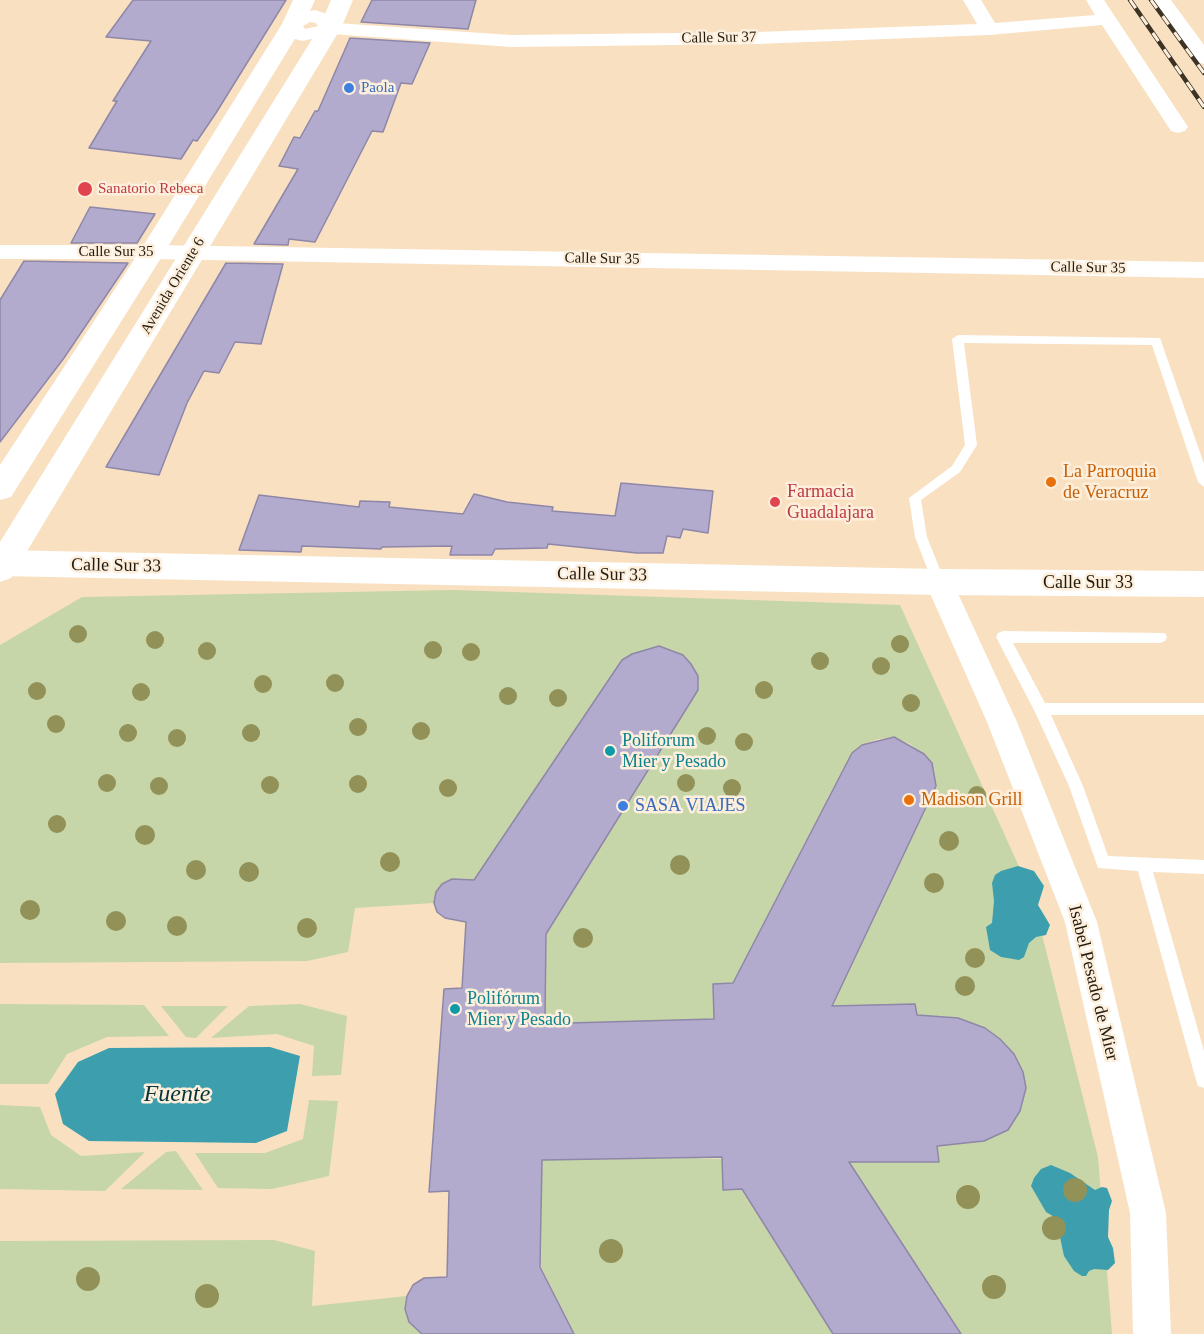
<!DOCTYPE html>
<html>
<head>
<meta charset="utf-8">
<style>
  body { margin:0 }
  canvas { display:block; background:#f8e0c1 }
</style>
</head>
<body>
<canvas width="1204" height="1334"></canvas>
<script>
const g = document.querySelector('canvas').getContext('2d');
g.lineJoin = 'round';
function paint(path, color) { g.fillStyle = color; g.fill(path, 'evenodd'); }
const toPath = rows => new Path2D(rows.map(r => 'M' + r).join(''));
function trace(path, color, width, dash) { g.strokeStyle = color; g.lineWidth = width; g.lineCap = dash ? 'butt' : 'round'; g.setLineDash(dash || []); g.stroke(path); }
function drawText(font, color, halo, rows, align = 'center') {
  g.font = font + ' "Times New Roman",serif'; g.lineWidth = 5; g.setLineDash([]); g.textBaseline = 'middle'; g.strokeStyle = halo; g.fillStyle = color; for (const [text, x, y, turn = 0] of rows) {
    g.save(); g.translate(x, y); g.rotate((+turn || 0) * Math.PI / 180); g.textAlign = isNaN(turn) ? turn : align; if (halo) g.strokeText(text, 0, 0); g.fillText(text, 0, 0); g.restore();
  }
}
const green = toPath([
  [453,590,900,605,1032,895,1098,1157,1112,1334,961,1334,847,1159,884,1162,939,1161,936,1142,1008,1130,1020,1111,1026,1089,1023,1072,1014,1054,985,1028,964,1020,917,1019,915,1004,832,1006,933,792,935,777,932,763,910,744,894,737,878,739,862,745,852,754,733,983,713,984,714,1020,545,1024,546,934,698,676,683,655,672,650,659,646,632,654,622,660,471,885,442,884,436,892,434,903,355,908,348,952,307,961,0,963,0,645,82,597],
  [0,1004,144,1005,169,1036,107,1037,67,1054,48,1084,0,1084],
  [300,1004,347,1016,341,1075,312,1076,314,1046,277,1034,211,1038,249,1006],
  [161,1006,228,1006,196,1038,186,1037],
  [309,1100,338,1101,329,1176,272,1189,218,1188,195,1153,265,1153,303,1139],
  [0,1105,40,1107,51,1135,81,1156,145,1152,105,1191,0,1189],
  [176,1151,203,1190,121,1189,166,1152],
  [693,1158,722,1159,833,1334,574,1334,541,1267,542,1160],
  [274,1240,315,1251,312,1306,407,1296,405,1309,409,1322,418,1330,443,1334,0,1334,0,1241]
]);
const water = toPath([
  [1018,866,1034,871,1044,886,1038,905,1050,925,1046,935,1036,937,1029,943,1024,957,1019,960,1001,957,990,950,986,927,992,923,994,901,992,883,995,875,1001,871],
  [270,1047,300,1056,287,1131,256,1143,89,1141,63,1124,55,1094,78,1062,109,1048],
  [1051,1165,1070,1173,1095,1190,1102,1187,1107,1188,1112,1201,1109,1210,1108,1237,1113,1248,1115,1263,1108,1270,1094,1269,1089,1271,1086,1276,1082,1276,1074,1271,1064,1256,1056,1218,1046,1212,1031,1186,1034,1178,1041,1169]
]);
const building = toPath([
  [133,0,286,0,216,113,197,141,193,140,181,159,89,148,117,101,113,101,151,41,106,37,133,0],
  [372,0,476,0,468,29,361,22,372,0],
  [350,38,430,43,412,84,401,83,383,132,372,131,315,242,289,239,288,245,254,244,298,169,279,166,294,137,300,138,315,111,318,111,350,38],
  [90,207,155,214,137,243,71,243,90,207],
  [24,261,128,263,64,358,0,442,0,300,24,261],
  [226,263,283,264,261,344,235,342,219,373,204,371,187,403,159,475,106,467,226,263],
  [621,483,713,491,708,533,683,529,680,538,667,536,663,553,637,553,548,544,547,548,495,549,492,555,450,555,452,546,382,547,381,549,302,546,301,552,239,550,259,495,359,507,360,501,390,502,389,507,463,514,474,494,507,502,553,507,552,511,615,516,621,483],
  [659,646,683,655,691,664,698,676,698,690,546,934,545,1019,569,1023,714,1019,713,984,733,983,852,753,862,745,894,737,924,754,932,763,936,786,832,1006,915,1004,917,1015,958,1018,985,1028,1000,1039,1014,1054,1023,1072,1026,1088,1020,1111,1008,1130,984,1141,937,1146,939,1162,849,1162,961,1334,833,1334,742,1189,723,1190,722,1157,542,1160,540,1267,574,1334,422,1334,409,1322,405,1309,407,1296,413,1285,424,1278,447,1277,449,1191,429,1192,444,989,462,988,466,922,445,918,437,912,434,903,436,892,442,884,452,879,474,880,622,660,632,654,659,646]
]);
const service = toPath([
  [958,335,1160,338,1204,464,1204,487,1198,482,1152,345,964,343,977,445,960,472,921,500,927,537,945,582,944,586,934,586,915,537,909,498,952,466,965,445,952,339,958,335],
  [1003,631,1165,633,1167,637,1165,641,1160,643,1013,643,1045,703,1204,703,1204,715,1051,715,1083,786,1108,856,1204,860,1204,874,1153,872,1204,1051,1204,1088,1198,1086,1196,1080,1138,871,1098,868,1069,786,1035,712,996,637,998,633,1003,631]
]);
const minor = toPath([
  [963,0,981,0,995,23,1095,15,1086,0,1104,0,1188,127,1185,131,1178,133,1171,131,1102,25,989,35,757,44,511,47,332,34,303,41,291,38,284,24,298,13,315,10,330,15,336,23,511,35,757,32,977,24,963,0],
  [310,22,316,23,318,26,305,29,303,26,310,22],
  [1153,0,1171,0,1204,45,1204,64,1197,62,1153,0],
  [0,245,152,245,1204,262,1204,278,152,259,0,259,0,245],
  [939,571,949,574,1017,722,1097,922,1166,1213,1171,1334,1133,1334,1130,1213,1065,922,987,722,925,582,929,574,939,571]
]);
const tertiary = toPath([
  [0,550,939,569,1204,571,1204,597,939,595,0,576,0,550]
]);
const primary = toPath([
  [293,0,315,0,304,24,161,258,11,497,0,500,0,465,143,246,282,24,293,0],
  [331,0,353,0,341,28,11,578,0,582,0,542,319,28,331,0]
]);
const rail = toPath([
  [1130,0,1204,107],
  [1151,0,1204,73]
]);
const trees = [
  [78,634,9],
  [155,640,9],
  [900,644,9],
  [433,650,9],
  [207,651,9],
  [471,652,9],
  [820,661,9],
  [881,666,9],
  [335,683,9],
  [263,684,9],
  [764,690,9],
  [37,691,9],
  [141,692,9],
  [508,696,9],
  [558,698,9],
  [911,703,9],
  [56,724,9],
  [358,727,9],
  [421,731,9],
  [128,733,9],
  [251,733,9],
  [707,736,9],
  [177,738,9],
  [744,742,9],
  [107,783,9],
  [686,783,9],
  [358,784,9],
  [270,785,9],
  [159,786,9],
  [448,788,9],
  [732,788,9],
  [977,795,9],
  [57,824,9],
  [145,835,10],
  [949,841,10],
  [390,862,10],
  [680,865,10],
  [196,870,10],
  [249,872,10],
  [934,883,10],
  [30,910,10],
  [116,921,10],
  [177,926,10],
  [307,928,10],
  [583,938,10],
  [975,958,10],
  [965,986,10],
  [1075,1190,12],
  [968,1197,12],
  [1054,1228,12],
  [611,1251,12],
  [88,1279,12],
  [994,1287,12],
  [207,1296,12]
];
const markers = [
  [349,88,6,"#3f7fe0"],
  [85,189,8,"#e0444e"],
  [1051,482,6,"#e8710a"],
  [775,502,6,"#e0444e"],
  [610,751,6,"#0f9aa8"],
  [909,800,6,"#e8710a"],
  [623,806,6,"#3f7fe0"],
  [455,1009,6,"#0f9aa8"]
];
const farStreetnames = [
  ["Calle Sur 37",719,38,-1],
  ["Calle Sur 35",116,252],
  ["Calle Sur 35",602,259,1],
  ["Calle Sur 35",1088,268,1],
  ["Avenida Oriente 6",173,286,-59]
];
const farShopnames = [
  ["Paola",361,88]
];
const farHealthnames = [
  ["Sanatorio Rebeca",98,189]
];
const foodNames = [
  ["La Parroquia",1063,472],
  ["de Veracruz",1063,493],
  ["Madison Grill",921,800]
];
const healthNames = [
  ["Farmacia",787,492],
  ["Guadalajara",787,513]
];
const streetNames = [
  ["Calle Sur 33",116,566,1],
  ["Calle Sur 33",602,575,1],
  ["Calle Sur 33",1088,583],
  ["Isabel Pesado de Mier",1093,983,76]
];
const cultureNames = [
  ["Poliforum",622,741],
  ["Mier y Pesado",622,762],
  ["Polifórum",467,999],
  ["Mier y Pesado",467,1020]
];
const shopNames = [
  ["SASA VIAJES",635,806]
];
const nearWaternames = [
  ["Fuente",177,1095]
];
paint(green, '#c6d6a9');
paint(water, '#3d9fae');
paint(building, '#b2abcd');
trace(building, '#8f87a8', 1.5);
paint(service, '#fff');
paint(minor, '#fff');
paint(tertiary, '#fff');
paint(primary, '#fff');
trace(rail, '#3d3325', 4.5);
trace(rail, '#fdefdc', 3, [10]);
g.fillStyle = '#929158';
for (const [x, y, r] of trees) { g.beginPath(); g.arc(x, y, r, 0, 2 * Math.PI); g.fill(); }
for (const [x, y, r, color] of markers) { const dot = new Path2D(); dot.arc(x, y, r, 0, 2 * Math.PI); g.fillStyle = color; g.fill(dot); trace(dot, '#fdefdc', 2); }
drawText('15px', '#221a0f', '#fdefdc', farStreetnames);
drawText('15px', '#366cbe', '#fdefdc', farShopnames, 'left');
drawText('15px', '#be3a42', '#fdefdc', farHealthnames, 'left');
drawText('18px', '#c56008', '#fdefdc', foodNames, 'left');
drawText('18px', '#be3a42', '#fdefdc', healthNames, 'left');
drawText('18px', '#221a0f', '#fdefdc', streetNames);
drawText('18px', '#0d838f', '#fdefdc', cultureNames, 'left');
drawText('18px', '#366cbe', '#fdefdc', shopNames, 'left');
drawText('italic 24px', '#05353b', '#fdefdc', nearWaternames);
</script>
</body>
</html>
